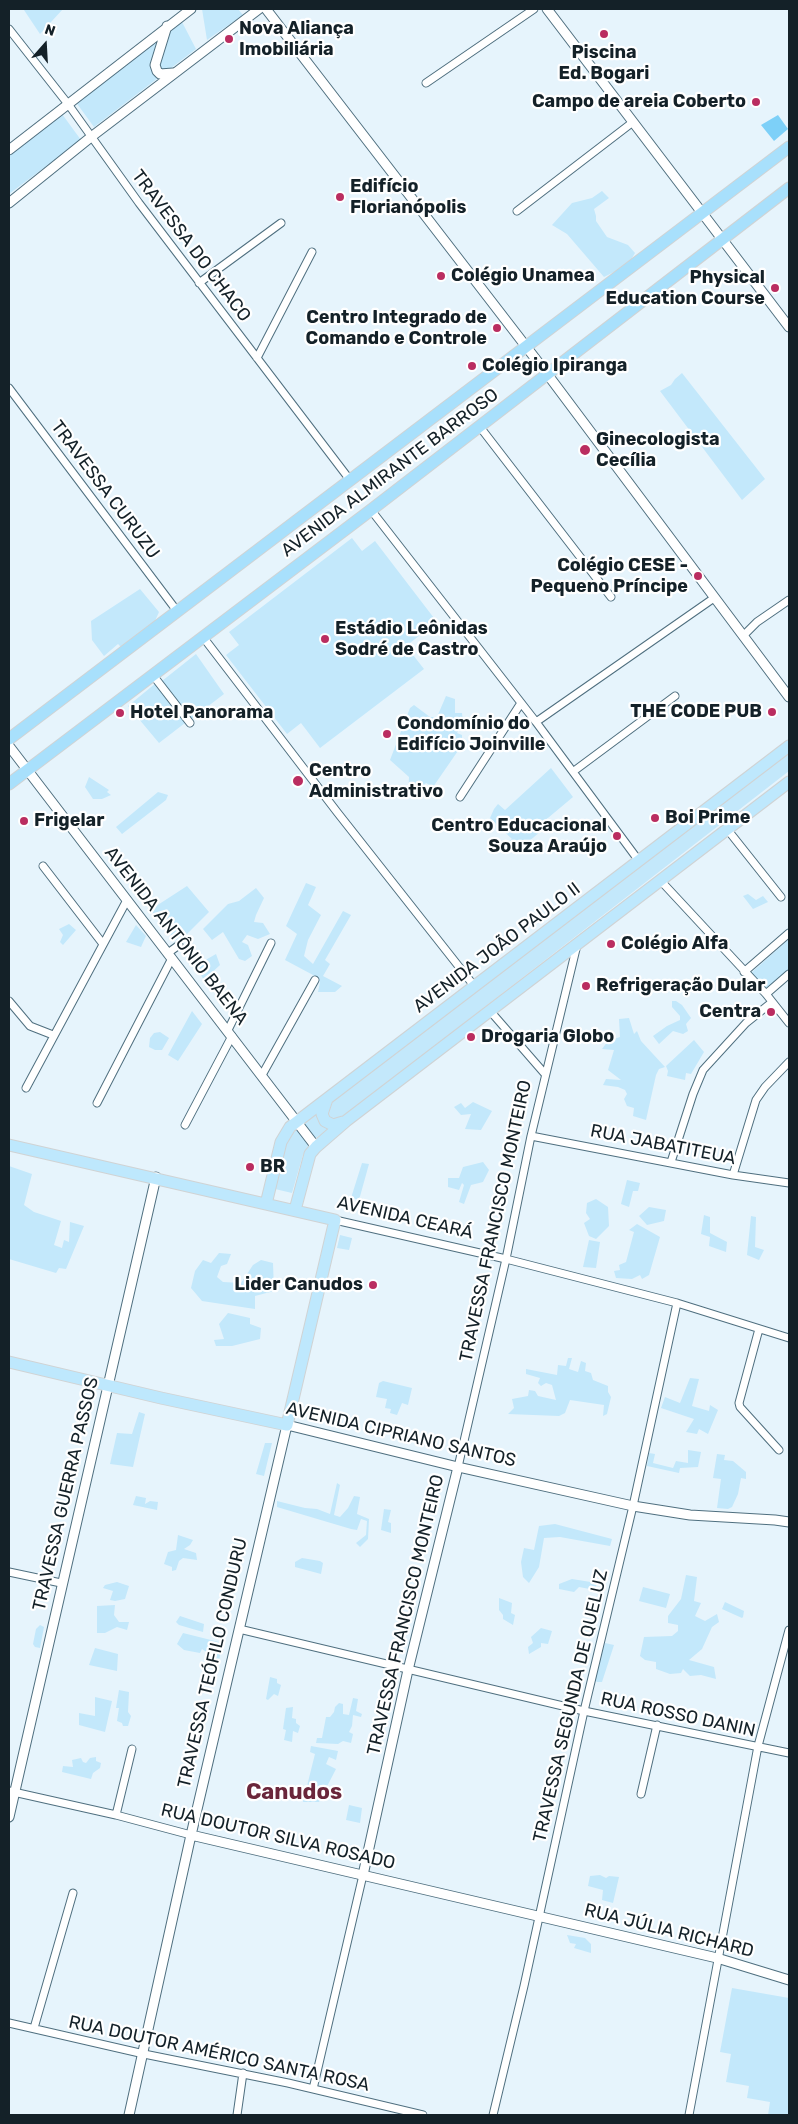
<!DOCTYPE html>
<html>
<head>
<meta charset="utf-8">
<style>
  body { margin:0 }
  #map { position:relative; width:798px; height:2124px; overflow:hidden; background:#e6f4fc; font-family:Rubik,sans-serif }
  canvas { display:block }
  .frame { position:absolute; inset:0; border:10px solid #142128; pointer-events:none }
  .north { position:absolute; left:20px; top:20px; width:50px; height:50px; -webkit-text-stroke:4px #fff; paint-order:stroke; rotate:19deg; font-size:14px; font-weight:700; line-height:20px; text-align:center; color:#142128 }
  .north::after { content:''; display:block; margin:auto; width:18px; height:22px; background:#142128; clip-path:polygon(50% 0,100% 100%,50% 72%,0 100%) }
</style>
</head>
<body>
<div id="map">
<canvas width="798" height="2124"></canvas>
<div class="frame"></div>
<div class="north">N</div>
</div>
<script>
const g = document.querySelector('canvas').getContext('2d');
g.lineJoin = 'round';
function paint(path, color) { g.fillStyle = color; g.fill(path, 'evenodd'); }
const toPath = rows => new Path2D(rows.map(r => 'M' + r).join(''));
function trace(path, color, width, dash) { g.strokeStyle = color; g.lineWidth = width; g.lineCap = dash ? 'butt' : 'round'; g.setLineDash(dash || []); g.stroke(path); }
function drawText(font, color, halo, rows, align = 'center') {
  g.font = font + ' Rubik,sans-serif'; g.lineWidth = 4.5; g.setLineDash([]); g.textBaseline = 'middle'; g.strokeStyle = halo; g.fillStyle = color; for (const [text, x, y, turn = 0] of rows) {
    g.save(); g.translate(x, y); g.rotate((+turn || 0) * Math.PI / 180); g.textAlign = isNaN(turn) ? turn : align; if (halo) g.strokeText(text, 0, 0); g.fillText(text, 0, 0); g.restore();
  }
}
const green = toPath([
  [26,9,63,9,40,34,24,10],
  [202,9,238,9,243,15,207,40],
  [182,22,196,49,94,127,75,101],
  [62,114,81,140,9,194,9,153],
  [602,191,609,198,594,209,596,216,596,221,607,237,628,245,635,253,628,265,604,277,567,234,552,225,572,203,592,198],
  [682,373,765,479,742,500,660,391,671,385,675,379],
  [352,538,362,551,375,541,437,622,406,646,424,669,320,748,301,723,287,734,226,655,239,645,229,632],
  [140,589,159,612,155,621,123,649,118,644,104,656,92,640,91,621],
  [196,654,224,694,190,720,162,681],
  [156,683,185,723,159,743,128,706],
  [446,696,455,699,455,713,462,713,463,723,457,733,462,735,462,745,433,787,426,783,414,795,408,796,409,777,390,760,410,708,414,705,430,717,437,717],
  [789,750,789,771,339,1120,329,1119,326,1105],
  [551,768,573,797,536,828,540,832,516,852,506,843,512,839,490,818,494,809,498,804,505,810],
  [89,777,109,790,107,792,111,795,102,799,93,799,85,787],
  [158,792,168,795,166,800,122,834,116,827],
  [306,883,316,887,308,905,321,915,308,940,304,956,313,964,343,911,351,915,325,960,330,964,323,976,342,986,335,992,318,992,320,982,313,975,285,960,297,934,286,926],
  [187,886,209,912,178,943,150,910],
  [256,888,264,898,256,915,254,922,263,923,270,934,258,939,247,935,242,942,248,945,252,956,245,961,239,959,223,932,212,940,203,929,228,904,239,901],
  [748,894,756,900,763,896,768,902,753,909,743,896],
  [69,924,76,930,63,945,60,942,63,935,59,929],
  [136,925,146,936,141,947,126,942],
  [789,939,789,970,767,990,751,973],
  [216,954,220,965,204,980,195,966],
  [672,1001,676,1001,682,1005,691,1018,686,1024,688,1031,683,1034,673,1031,659,1044,653,1036,667,1026,680,1020,680,1016,672,1007],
  [192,1011,202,1024,178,1061,168,1055],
  [629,1018,634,1034,637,1031,641,1041,665,1067,659,1069,656,1075,646,1120,633,1116,634,1108,627,1106,624,1099,627,1094,625,1090,618,1087,603,1085,606,1079,621,1080,608,1070,614,1050,602,1049,608,1041,620,1037,619,1019],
  [160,1032,169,1038,162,1050,155,1050,149,1047,150,1038,154,1033],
  [694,1040,704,1052,691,1074,686,1073,685,1080,667,1076,668,1071,666,1066],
  [473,1102,492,1111,481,1130,465,1129,471,1114,461,1115,454,1107,461,1103,465,1108],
  [321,1107,332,1128,314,1139,302,1122],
  [297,1129,309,1146,303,1155,292,1193,275,1189,287,1139],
  [483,1162,489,1170,483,1182,471,1185,464,1204,459,1202,464,1185,462,1183,459,1190,448,1187,448,1178,459,1178,463,1167],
  [362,1163,369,1164,359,1200,351,1198],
  [9,1166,32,1174,24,1205,34,1212,61,1221,54,1245,62,1248,64,1240,69,1242,70,1222,84,1226,66,1269,59,1268,56,1273,9,1259],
  [627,1180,640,1183,638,1191,633,1191,629,1207,621,1204],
  [596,1199,608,1207,609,1226,596,1239,589,1236,584,1223,590,1219,586,1213,587,1203],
  [649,1207,666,1210,664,1221,647,1225,639,1216],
  [704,1215,710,1217,710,1233,727,1242,726,1252,709,1246,710,1237,701,1234],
  [751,1216,756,1217,755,1247,764,1250,759,1260,747,1255],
  [637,1224,660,1237,649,1275,642,1279,640,1275,632,1279,616,1278,614,1271,620,1270,619,1265,626,1262,634,1232,629,1230],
  [340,1235,352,1238,349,1250,337,1248],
  [589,1240,600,1242,596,1268,583,1267],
  [219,1253,231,1254,227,1264,221,1266,217,1277,223,1282,241,1283,253,1265,261,1260,273,1263,274,1291,255,1296,255,1309,202,1301,191,1288,195,1271,203,1260,211,1263],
  [228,1313,250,1318,250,1324,261,1328,260,1339,232,1346,216,1346,214,1340,224,1339,219,1324],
  [568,1358,572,1358,569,1369,578,1372,581,1361,586,1363,585,1371,591,1373,593,1380,608,1386,608,1392,611,1397,607,1414,603,1416,604,1405,570,1400,565,1413,559,1416,508,1414,514,1408,512,1399,528,1396,529,1390,535,1391,538,1396,556,1400,552,1385,546,1383,541,1386,538,1383,540,1378,526,1374,526,1369,557,1375,558,1365,566,1366],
  [690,1378,699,1379,692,1406,709,1411,710,1405,718,1410,708,1434,699,1429,697,1434,686,1432,694,1419,661,1408,665,1397,680,1403],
  [383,1381,412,1388,408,1405,402,1403,397,1415,390,1413,391,1409,385,1408,387,1399,376,1397,379,1383],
  [139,1412,145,1414,133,1467,110,1464,117,1433,132,1434],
  [265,1443,272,1443,264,1476,256,1474],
  [688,1450,701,1452,698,1467,680,1468,679,1473,647,1466,649,1453,655,1454,653,1463,673,1468,676,1461,688,1463],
  [717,1454,725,1455,724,1460,733,1461,746,1472,746,1479,741,1478,738,1494,732,1507,728,1509,717,1508,721,1479,713,1478],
  [337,1483,340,1485,334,1515,340,1517,348,1508,354,1496,360,1497,357,1514,369,1519,368,1539,360,1547,356,1543,366,1535,367,1521,361,1519,357,1530,351,1529,277,1507,277,1501,305,1508,317,1509,330,1514],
  [136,1496,146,1498,145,1504,150,1501,158,1502,157,1510,133,1505],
  [384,1509,391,1510,388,1522,391,1523,391,1533,381,1530],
  [555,1524,612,1539,610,1546,560,1537,544,1538,539,1567,529,1583,523,1577,521,1562,524,1548,534,1550,539,1526],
  [178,1535,193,1540,190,1545,184,1549,196,1553,197,1560,183,1558,179,1561,176,1570,172,1571,172,1567,164,1564,168,1552,176,1550],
  [302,1558,320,1561,323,1563,321,1574,295,1567,295,1562],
  [686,1575,697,1577,694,1601,701,1603,695,1616,705,1621,717,1614,719,1622,712,1627,702,1649,689,1660,714,1667,716,1679,701,1675,690,1676,683,1669,681,1673,670,1674,656,1669,656,1662,645,1660,640,1656,644,1637,672,1636,678,1631,678,1625,668,1623,668,1616,681,1599],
  [572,1579,597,1583,595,1590,579,1587,574,1592,559,1589,559,1584],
  [117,1582,129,1586,125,1599,115,1601,110,1600,113,1591,103,1588,105,1585],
  [643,1587,670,1594,666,1608,639,1601],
  [499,1598,512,1603,511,1613,515,1615,513,1625,503,1619,503,1615,499,1610],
  [725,1602,744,1611,743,1617,742,1618,722,1609],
  [115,1605,114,1615,119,1622,129,1622,127,1630,117,1627,105,1633,97,1633,97,1606],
  [180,1616,204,1624,203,1632,179,1625,176,1622],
  [40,1625,44,1627,40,1648,35,1647,33,1644,36,1629],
  [541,1628,552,1631,548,1644,541,1643,541,1647,529,1654,528,1647,533,1643,531,1637],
  [183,1633,223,1643,219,1660,208,1658,208,1653,202,1649,200,1653,184,1650,177,1644],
  [605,1643,614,1645,602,1682,597,1682,594,1679],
  [95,1648,118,1654,117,1671,89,1665],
  [270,1677,277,1679,277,1683,281,1685,278,1696,274,1694,268,1700,266,1699],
  [119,1690,129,1692,128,1712,131,1716,128,1726,123,1726,122,1723,117,1721,119,1708,116,1708],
  [95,1697,112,1701,105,1732,79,1725,79,1713,95,1716],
  [353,1698,358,1699,356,1711,362,1714,361,1717,353,1715,352,1726,349,1732,353,1734,351,1743,343,1741,338,1744,316,1743,317,1738,322,1738,326,1717,330,1717,334,1712,335,1707,339,1703,343,1704,343,1714,349,1715],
  [293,1707,292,1718,296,1719,296,1723,300,1726,298,1733,293,1731,292,1742,284,1740,286,1730,283,1729,286,1708],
  [311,1746,338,1751,336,1760,329,1757,326,1764,336,1769,319,1802,303,1802,315,1754,310,1752],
  [96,1757,96,1761,101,1763,100,1768,93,1773,91,1779,62,1772,63,1766,73,1767,72,1760,81,1758,83,1762,86,1763,90,1758],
  [349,1805,362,1808,360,1823,346,1820],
  [600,1875,606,1878,609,1876,619,1877,613,1903,602,1900,603,1890,588,1886,590,1876],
  [567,1935,585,1938,591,1944,591,1953,574,1948,576,1944,570,1943],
  [732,1988,789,1998,789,2115,768,2115,770,2102,747,2098,749,2086,726,2082,731,2054,720,2052]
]);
const water = toPath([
  [778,115,788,129,774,141,761,125]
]);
const minor = toPath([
  [9,29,68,104,139,203,350,480],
  [426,83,534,9],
  [517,211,633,122],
  [199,283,281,223],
  [257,358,312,252],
  [9,388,177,611],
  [480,427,611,597],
  [371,510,536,722,639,861],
  [743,636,757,622,789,600],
  [203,637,337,812,475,987],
  [152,674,190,723],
  [536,722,714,598],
  [574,771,675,696],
  [460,797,521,703],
  [727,829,781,897],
  [43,866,103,944],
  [660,880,766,994,789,1023],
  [168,953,179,945],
  [744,972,789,933],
  [766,994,789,974],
  [9,1001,30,1026,53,1035],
  [491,1012,545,1074],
  [228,1030,271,943],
  [262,1075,315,980],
  [26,1088,127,900],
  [97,1103,172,958],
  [185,1125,232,1036],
  [531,1136,733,1175,789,1183],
  [671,1162,693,1094,703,1070,746,1023,771,1003],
  [733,1175,756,1100,765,1087,789,1062],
  [335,1220,506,1259,677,1303,789,1338],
  [759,1329,739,1403,740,1407,779,1450],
  [458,1467,506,1259,531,1136,577,945],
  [9,1572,61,1583],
  [239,1629,584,1711,789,1753],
  [9,1791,116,1815,191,1835],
  [641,1794,657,1725],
  [116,1815,132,1749],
  [9,2023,144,2054,288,2083,423,2115],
  [34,2028,73,1893],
  [313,2089,363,1875],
  [237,2115,243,2073],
  [493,2115,524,1986,584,1711,633,1506,677,1303],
  [689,2115,758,1746,789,1630]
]);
const tertiary = toPath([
  [266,9,548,375,789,697],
  [547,9,789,327],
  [167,26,155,65,157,71,160,74,173,73],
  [9,150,191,9],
  [9,203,91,137,259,9],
  [9,746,316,1147],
  [9,1817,156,1177],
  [191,1835,717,1958,789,1980],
  [363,1875,408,1670,458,1467],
  [129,2115,191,1835,287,1425,458,1467,633,1506,690,1515,775,1520,789,1522]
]);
const primary = toPath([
  [327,1099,322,1114,325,1121,333,1125,343,1122],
  [9,1145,335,1220,287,1425,161,1398,9,1362],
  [266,1204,281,1142,290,1127,789,746],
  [295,1210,310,1154,316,1147,346,1121,789,782]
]);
const trunk = toPath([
  [9,739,789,147],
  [9,784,371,510,789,188]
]);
const markers = [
  [604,34,5,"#ba2d60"],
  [229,39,5,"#ba2d60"],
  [756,102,5,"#ba2d60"],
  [340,197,5,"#ba2d60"],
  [441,276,5,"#ba2d60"],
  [775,288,5,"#ba2d60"],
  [497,328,5,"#ba2d60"],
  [472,366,5,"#ba2d60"],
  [585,450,6,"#ba2d60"],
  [698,576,5,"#ba2d60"],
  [325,639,5,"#ba2d60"],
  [772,712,5,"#ba2d60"],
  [120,713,5,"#ba2d60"],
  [387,734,5,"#ba2d60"],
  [298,781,6,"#ba2d60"],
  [655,818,5,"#ba2d60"],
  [24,821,5,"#ba2d60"],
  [617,836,5,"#ba2d60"],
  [611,944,5,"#ba2d60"],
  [586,986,5,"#ba2d60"],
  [771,1012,5,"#ba2d60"],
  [471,1037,5,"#ba2d60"],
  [250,1167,5,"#ba2d60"],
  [373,1285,5,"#ba2d60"]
];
const poiNames = [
  ["Nova Aliança",239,29],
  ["Imobiliária",239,50],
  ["Piscina",604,53,"center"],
  ["Ed. Bogari",604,74,"center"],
  ["Campo de areia Coberto",746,102,"right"],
  ["Edifício",350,187],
  ["Florianópolis",350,208],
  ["Colégio Unamea",451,276],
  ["Physical",765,278,"right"],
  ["Education Course",765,299,"right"],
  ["Centro Integrado de",487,318,"right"],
  ["Comando e Controle",487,339,"right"],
  ["Colégio Ipiranga",482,366],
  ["Ginecologista",596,440],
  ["Cecília",596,461],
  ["Colégio CESE -",688,566,"right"],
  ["Pequeno Príncipe",688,587,"right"],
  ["Estádio Leônidas",335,629],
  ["Sodré de Castro",335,650],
  ["THE CODE PUB",762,712,"right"],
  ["Hotel Panorama",130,713],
  ["Condomínio do",397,724],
  ["Edifício Joinville",397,745],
  ["Centro",309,771],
  ["Administrativo",309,792],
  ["Boi Prime",665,818],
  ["Frigelar",34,821],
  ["Centro Educacional",607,826,"right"],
  ["Souza Araújo",607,847,"right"],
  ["Colégio Alfa",621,944],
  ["Refrigeração Dular",596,986],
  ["Centra",761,1012,"right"],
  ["Drogaria Globo",481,1037],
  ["BR",260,1167],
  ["Lider Canudos",363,1285,"right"]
];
const streetNames = [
  ["TRAVESSA DO CHACO",191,246,53],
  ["AVENIDA ALMIRANTE BARROSO",390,473,-37],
  ["TRAVESSA CURUZU",105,490,53],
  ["AVENIDA ANTÔNIO BAENA",176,936,52],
  ["AVENIDA JOÃO PAULO II",497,948,-37],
  ["RUA JABATITEUA",663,1145,11],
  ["AVENIDA CEARÁ",405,1218,13],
  ["TRAVESSA FRANCISCO MONTEIRO",496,1221,-78],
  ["AVENIDA CIPRIANO SANTOS",401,1435,13],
  ["TRAVESSA GUERRA PASSOS",66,1494,-77],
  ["TRAVESSA FRANCISCO MONTEIRO",406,1615,-77],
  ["TRAVESSA TEÓFILO CONDURU",213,1663,-77],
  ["TRAVESSA SEGUNDA DE QUELUZ",571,1706,-77],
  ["RUA ROSSO DANIN",678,1715,12],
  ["RUA DOUTOR SILVA ROSADO",278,1837,13],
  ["RUA JÚLIA RICHARD",669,1931,14],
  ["RUA DOUTOR AMÉRICO SANTA ROSA",219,2054,12]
];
const districtNames = [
  ["Canudos",294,1793]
];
paint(green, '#c3e8fb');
paint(water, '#7dd0f8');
trace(minor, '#4f6f7f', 9);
trace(tertiary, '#4f6f7f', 11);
trace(primary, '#d0d3d4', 13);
trace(trunk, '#d0d3d4', 13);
trace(minor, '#fff', 7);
trace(tertiary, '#fff', 9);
trace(primary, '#bee8fd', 11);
trace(trunk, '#a8e0fc', 11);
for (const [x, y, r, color] of markers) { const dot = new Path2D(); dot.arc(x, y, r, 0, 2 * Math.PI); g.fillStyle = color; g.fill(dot); trace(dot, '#fff', 2); }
drawText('bold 18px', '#142128', '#fff', poiNames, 'left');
drawText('18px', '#142128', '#fff', streetNames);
drawText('bold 22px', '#6a263b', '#fff', districtNames);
</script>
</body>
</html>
